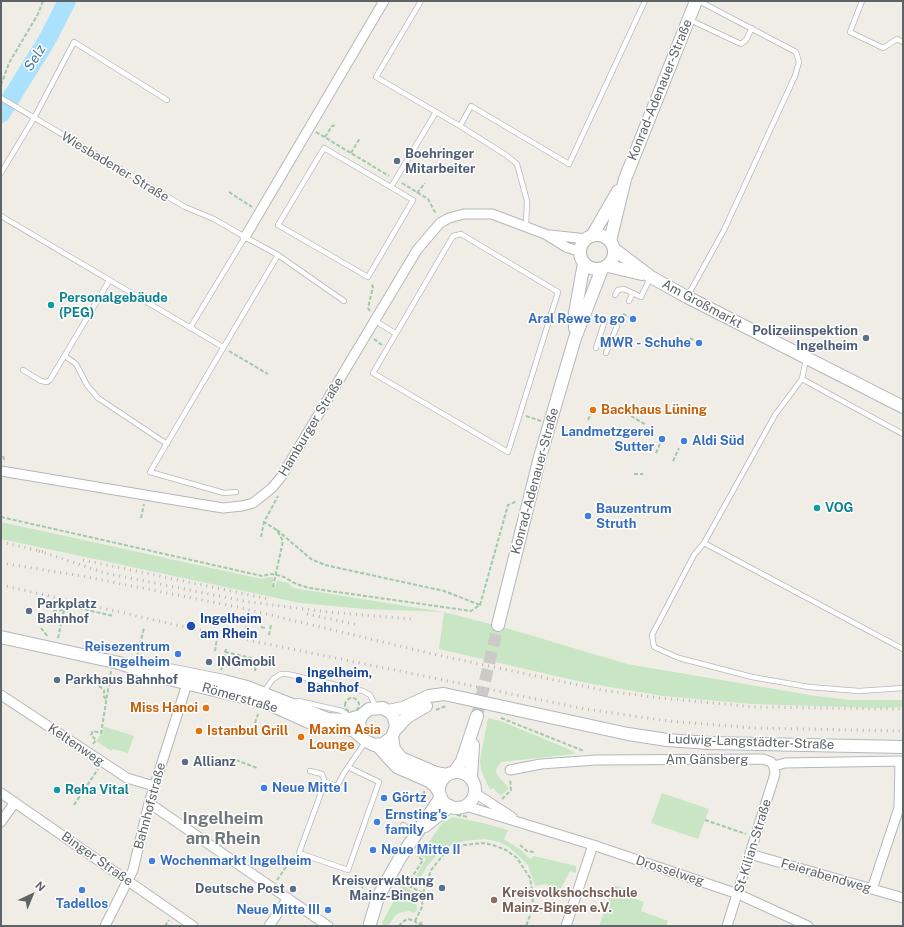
<!DOCTYPE html>
<html>
<head>
<meta charset="utf-8">
<style>
  body { margin:0 }
  #map { position:relative; width:904px; height:927px; overflow:hidden; background:#f0ede7; font-family:"Public Sans",sans-serif }
  canvas { display:block }
  .frame { position:absolute; inset:0; border:2px solid #5e6366; pointer-events:none }
  .north { position:absolute; left:12px; top:875px; width:40px; height:40px; -webkit-text-stroke:3px #fff; paint-order:stroke; rotate:44deg; font-size:11px; font-weight:700; line-height:16px; text-align:center; color:#5e6366 }
  .north::after { content:''; display:block; margin:auto; width:14px; height:18px; background:#5e6366; clip-path:polygon(50% 0,100% 100%,50% 72%,0 100%) }
</style>
</head>
<body>
<div id="map">
<canvas width="904" height="927"></canvas>
<div class="frame"></div>
<div class="north">N</div>
</div>
<script>
const g = document.querySelector('canvas').getContext('2d');
g.lineJoin = 'round';
function paint(path, color) { g.fillStyle = color; g.fill(path, 'evenodd'); }
const toPath = rows => new Path2D(rows.map(r => 'M' + r).join(''));
function trace(path, color, width, dash) { g.strokeStyle = color; g.lineWidth = width; g.lineCap = dash ? 'butt' : 'round'; g.setLineDash(dash || []); g.stroke(path); }
function drawText(font, color, halo, rows, align = 'center') {
  g.font = font + ' "Public Sans",sans-serif'; g.lineWidth = 3; g.setLineDash([]); g.textBaseline = 'middle'; g.strokeStyle = halo; g.fillStyle = color; for (const [text, x, y, turn = 0] of rows) {
    g.save(); g.translate(x, y); g.rotate((+turn || 0) * Math.PI / 180); g.textAlign = isNaN(turn) ? turn : align; if (halo) g.strokeText(text, 0, 0); g.fillText(text, 0, 0); g.restore();
  }
}
const green = toPath([
  [1,522,262,579,269,577,274,578,272,586,275,587,277,580,288,583,293,588,444,612,506,628,627,664,816,696,851,700,903,700,903,707,878,708,751,704,663,696,586,683,439,649,444,612,365,609,300,603,1,539],
  [488,718,501,721,573,751,574,754,501,762,496,770,497,775,509,788,501,796,493,788,490,790,481,770,480,760],
  [103,726,134,736,128,753,113,749,111,751,96,741,102,733],
  [662,793,709,809,698,839,651,823],
  [453,817,483,823,508,830,504,839,521,850,530,859,534,856,576,866,576,873,570,871,558,894,552,893,547,884,535,886,528,865,509,847,499,842,484,839,465,841,452,845,439,853,428,865,415,886,411,884,426,859,420,855,442,823],
  [402,885,416,893,417,911,414,913,409,911,399,913,395,916,388,926,384,926,382,923],
  [613,885,630,890,628,896,644,902,641,911,668,921,666,926,599,926]
]);
const river = toPath([
  [1,114,47,40,67,1]
]);
const secondaryTunnel = toPath([
  [477,716,498,625]
]);
const path = toPath([
  [1,85,9,63,38,14,43,1],
  [316,132,389,176],
  [325,137,332,126,337,125],
  [351,153,360,138],
  [402,183,428,199,436,214],
  [229,192,252,207],
  [417,193,425,183],
  [370,311,368,308,373,287,371,283],
  [623,314,633,319],
  [690,338,699,343],
  [374,339,382,345],
  [229,351,268,374],
  [526,416,541,421],
  [631,416,646,425],
  [588,420,593,410],
  [656,453,662,439],
  [3,456,5,462],
  [673,461,679,448],
  [634,474,643,474],
  [1,517,262,576,270,574,277,575,284,577,296,584,309,588,471,611,480,605,508,505,517,501],
  [141,518,144,504],
  [277,530,311,559,325,565,444,591,480,605],
  [261,537,264,522],
  [273,587,283,541,277,530,264,522,278,496],
  [53,611,64,610],
  [261,627,265,628],
  [41,628,48,637],
  [246,630,248,620],
  [269,635,271,625],
  [58,638,64,610,68,611,69,606,114,616],
  [215,651,217,638],
  [225,652,252,658],
  [137,656,144,628],
  [261,659,267,661],
  [221,670,226,649],
  [255,671,256,663],
  [99,686,104,690,104,697,106,699],
  '345 705a7 7 0 1 1 14 0a7 7 0 1 1-14 0Z',
  [436,710,446,706],
  [501,718,584,751],
  [255,723,258,714],
  [93,744,96,740,91,735,93,731,101,733,111,671],
  [236,760,257,768],
  [424,791,425,800],
  [502,799,511,790,510,779],
  [74,805,98,769],
  [457,815,468,817],
  [705,820,746,834],
  [520,845,527,851,534,852],
  [277,880,294,855],
  [402,882,407,885],
  [357,883,363,888],
  [423,893,431,870,444,854,464,845,483,843,493,845,506,850,517,858,530,878,533,896,532,910,526,926],
  [415,921,422,907,423,893,407,885,423,860,417,856],
  [419,925,425,925],
  [419,925,423,921],
  [165,926,169,920],
  [399,926,402,922,408,919,415,921,419,926]
]);
const lane = toPath([
  [421,1,376,77,460,126,471,106,569,164,645,1],
  [862,1,850,32,883,48,897,39,903,42],
  [690,20,741,44,746,40,752,28],
  [1,98,185,207,214,219,245,237],
  [460,126,506,155,517,164,527,201,526,226],
  [324,148,413,200,368,277,278,225,324,148],
  [1,173,34,118,74,42,167,100],
  [391,187,436,112],
  [1,216,223,347],
  [461,234,558,292,508,452,373,373,453,236,461,234],
  [615,295,618,290,624,289,641,297,650,278],
  [687,297,724,230,795,76,799,62,796,52,699,1],
  [629,301,633,293],
  [374,320,395,333],
  [190,328,245,237,278,255,344,301],
  [596,348,605,320],
  [606,353,617,326],
  [65,356,76,364,87,385,98,398,167,444],
  [806,359,802,379,775,415,704,543,903,649],
  [23,370,41,381,47,382,50,380,109,281],
  [802,379,903,434],
  [236,492,224,493,150,472,278,255],
  [704,543,694,555,652,635,654,647,679,658,752,677,809,687,859,691,903,688],
  [263,693,273,679,281,674,287,674,363,691,370,695,376,707],
  [294,702,299,701,342,711,351,717],
  [348,767,379,782,348,870,299,853,325,782,337,786,344,773,366,741],
  [310,771,322,774,325,782],
  [403,825,416,834]
]);
const street = toPath([
  [550,235,587,239],
  [245,237,384,1],
  [1,471,223,508,242,506,253,503,272,488,281,477,417,250,440,223,449,218,464,214,492,214,545,234,566,247,581,252],
  [1,695,127,778,154,786],
  [774,766,785,763,900,761,899,808,872,889],
  [510,770,541,764,596,760,763,759,771,762,774,766],
  [1,793,193,926],
  [475,793,512,817],
  [149,803,328,926],
  [466,806,593,845,738,894,808,926],
  [1,822,15,802],
  [750,854,903,898],
  [105,926,133,870,149,803,187,684],
  [269,926,288,898],
  [566,926,593,845],
  [727,926,775,774,774,766]
]);
const secondary = toPath([
  '580 252a17 17 0 1 1 34 0a17 17 0 1 1-34 0Z',
  [592,236,618,191],
  [610,241,625,179,696,1],
  [614,249,651,277,687,297,903,407],
  [608,266,642,274],
  [575,328,575,313,584,263],
  [498,625,540,457,575,338,602,269],
  [1,637,119,663,165,678,267,703,309,722,353,730,366,741,374,745,383,744,392,737,396,726,394,718,391,713,383,708,369,709,363,714,359,721,361,735],
  [144,665,224,681,247,687,328,719,346,720,361,716],
  [388,711,403,708,429,696,444,694,628,734,667,740,709,743,903,747],
  [396,729,407,717,426,706],
  [392,737,394,749,401,758,436,773,447,775],
  [377,745,397,767,429,781,435,786,439,792],
  [454,772,462,761,477,716],
  '439 790a18 18 0 1 1 36 0a18 18 0 1 1-36 0Z',
  [471,778,473,745],
  [425,826,450,806],
  [370,924,378,897,400,858,441,797]
]);
const rail = toPath([
  [1,542,44,552],
  [39,551,105,573,249,602,328,612,412,619],
  [83,560,269,599],
  [1,563,82,576,237,607,437,655,607,691,660,698,754,707,903,709],
  [1,585,194,629,585,709,668,721,754,728,903,731],
  [307,614,358,625]
]);
const markers = [
  [397,161,4,"#5c6f8a"],
  [51,305,4,"#0f9aa8"],
  [633,319,4,"#3f7fe0"],
  [866,338,4,"#5c6f8a"],
  [699,343,4,"#3f7fe0"],
  [593,410,4,"#e8710a"],
  [662,439,4,"#3f7fe0"],
  [684,441,4,"#3f7fe0"],
  [817,508,4,"#0f9aa8"],
  [588,516,4,"#3f7fe0"],
  [29,611,4,"#5c6f8a"],
  [191,626,5,"#1a4fb4"],
  [178,654,4,"#3f7fe0"],
  [209,662,4,"#5c6f8a"],
  [57,680,4,"#5c6f8a"],
  [299,680,4,"#1a4fb4"],
  [206,708,4,"#e8710a"],
  [199,731,4,"#e8710a"],
  [301,737,4,"#e8710a"],
  [185,762,4,"#5c6f8a"],
  [264,788,4,"#3f7fe0"],
  [57,790,4,"#0f9aa8"],
  [384,798,4,"#3f7fe0"],
  [377,822,4,"#3f7fe0"],
  [373,850,4,"#3f7fe0"],
  [152,861,4,"#3f7fe0"],
  [442,888,4,"#5c6f8a"],
  [293,889,4,"#5c6f8a"],
  [82,890,4,"#3f7fe0"],
  [494,900,4,"#8d6e63"],
  [328,910,4,"#3f7fe0"]
];
const streetNames = [
  ["Konrad-Adenauer-Straße",660,90,-68],
  ["Wiesbadener Straße",115,167,31],
  ["Am Großmarkt",702,304,28],
  ["Hamburger Straße",311,427,-59],
  ["Konrad-Adenauer-Straße",535,481,-75],
  ["Römerstraße",240,698,16],
  ["Ludwig-Langstädter-Straße",751,742,2],
  ["Keltenweg",76,745,34],
  ["Am Gänsberg",707,760],
  ["Bahnhofstraße",150,806,-75],
  ["St-Kilian-Straße",753,846,-73],
  ["Binger Straße",97,859,35],
  ["Drosselweg",670,871,18],
  ["Feierabendweg",826,876,16]
];
const serviceNames = [
  ["Boehringer",405,154],
  ["Mitarbeiter",405,169],
  ["Polizeiinspektion",858,331,"right"],
  ["Ingelheim",858,346,"right"],
  ["Parkplatz",37,604],
  ["Bahnhof",37,619],
  ["INGmobil",217,662],
  ["Parkhaus Bahnhof",65,680],
  ["Allianz",193,762],
  ["Kreisverwaltung",434,881,"right"],
  ["Mainz-Bingen",434,896,"right"],
  ["Deutsche Post",285,889,"right"]
];
const cultureNames = [
  ["Personalgebäude",59,298],
  ["(PEG)",59,313],
  ["VOG",825,508],
  ["Reha Vital",65,790]
];
const shopNames = [
  ["Aral Rewe to go",625,319,"right"],
  ["MWR - Schuhe",691,343,"right"],
  ["Landmetzgerei",654,432,"right"],
  ["Sutter",654,447,"right"],
  ["Aldi Süd",692,441],
  ["Bauzentrum",596,509],
  ["Struth",596,524],
  ["Reisezentrum",170,647,"right"],
  ["Ingelheim",170,662,"right"],
  ["Neue Mitte I",272,788],
  ["Görtz",392,798],
  ["Ernsting's",385,815],
  ["family",385,830],
  ["Neue Mitte II",381,850],
  ["Wochenmarkt Ingelheim",160,861],
  ["Tadellos",82,904,"center"],
  ["Neue Mitte III",320,910,"right"]
];
const foodNames = [
  ["Backhaus Lüning",601,410],
  ["Miss Hanoi",198,708,"right"],
  ["Maxim Asia",309,730],
  ["Lounge",309,745],
  ["Istanbul Grill",207,731]
];
const transitNames = [
  ["Ingelheim",200,619],
  ["am Rhein",200,634],
  ["Ingelheim,",307,673],
  ["Bahnhof",307,688]
];
const educationNames = [
  ["Kreisvolkshochschule",502,893],
  ["Mainz-Bingen e.V.",502,908]
];
const waterNames = [
  ["Selz",35,58,-58]
];
const districtNames = [
  ["Ingelheim",223,819],
  ["am Rhein",223,839]
];
paint(green, '#c8e6c4');
trace(river, '#aae1fd', 18);
trace(secondaryTunnel, '#cccac7', 12, [12, 6]);
trace(lane, '#b4b7bb', 6);
trace(street, '#b4b7bb', 11);
trace(secondary, '#b3b7bb', 14);
trace(path, '#9fcaa6', 2, [4, 2]);
trace(lane, '#fff', 4.5);
trace(street, '#fff', 9);
trace(secondary, '#fff', 12);
trace(rail, '#b5b6b6', 3, [1, 5]);
for (const [x, y, r, color] of markers) { const dot = new Path2D(); dot.arc(x, y, r, 0, 2 * Math.PI); g.fillStyle = color; g.fill(dot); trace(dot, '#fff', 1.5); }
drawText('13px', '#5e6366', '#fff', streetNames);
drawText('bold 13px', '#4e5e75', '#fff', serviceNames, 'left');
drawText('bold 13px', '#0d838f', '#fff', cultureNames, 'left');
drawText('bold 13px', '#366cbe', '#fff', shopNames, 'left');
drawText('bold 13px', '#c56008', '#fff', foodNames, 'left');
drawText('bold 13px', '#164399', '#fff', transitNames, 'left');
drawText('bold 13px', '#785e54', '#fff', educationNames, 'left');
drawText('italic 14px', '#3f779e', '#fff', waterNames);
drawText('bold 17px', '#6f7578', '#fff', districtNames);
</script>
</body>
</html>
